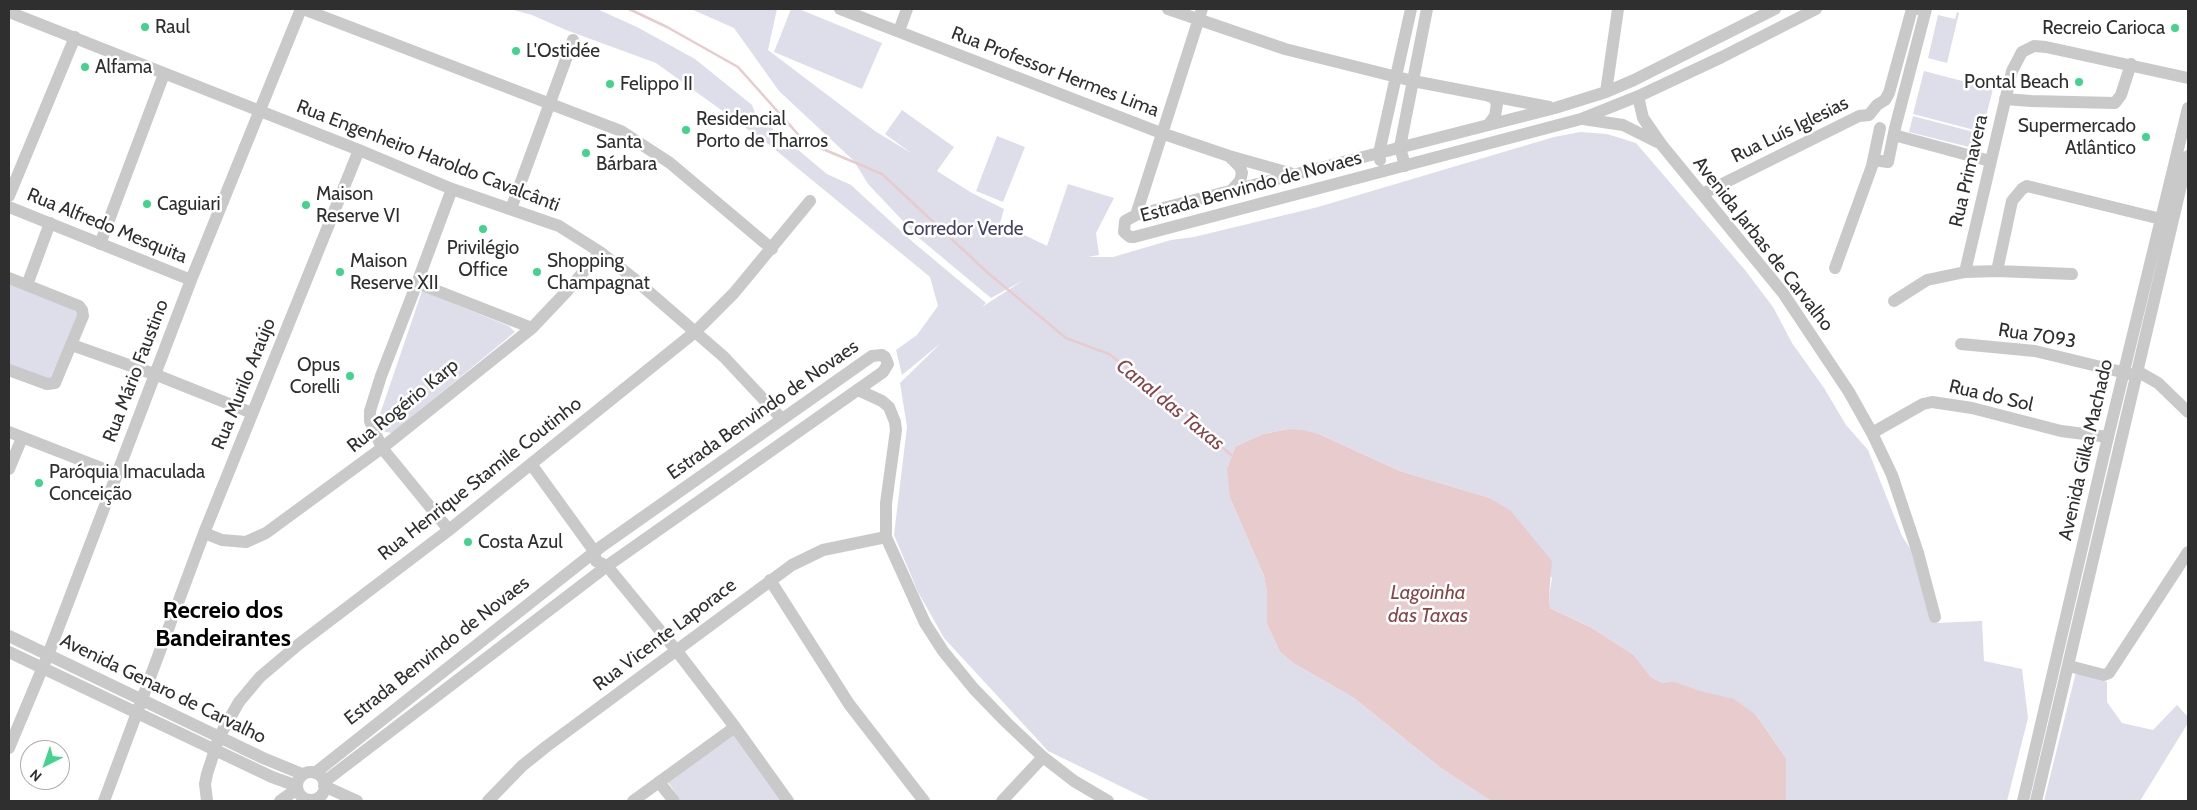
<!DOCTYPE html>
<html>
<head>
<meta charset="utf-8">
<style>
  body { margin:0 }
  #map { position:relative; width:2197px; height:810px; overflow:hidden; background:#fff; font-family:Cabin,sans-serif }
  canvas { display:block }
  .frame { position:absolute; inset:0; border:10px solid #2f2f2f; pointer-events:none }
  .north { position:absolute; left:20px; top:740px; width:50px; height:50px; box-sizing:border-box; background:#fff; border:1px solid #acacac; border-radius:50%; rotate:221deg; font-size:14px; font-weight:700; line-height:20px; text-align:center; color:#2f2f2f }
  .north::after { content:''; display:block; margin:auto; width:18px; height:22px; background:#42d48c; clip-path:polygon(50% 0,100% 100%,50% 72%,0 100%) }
</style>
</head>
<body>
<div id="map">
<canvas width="2197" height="810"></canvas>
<div class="frame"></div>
<div class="north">N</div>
</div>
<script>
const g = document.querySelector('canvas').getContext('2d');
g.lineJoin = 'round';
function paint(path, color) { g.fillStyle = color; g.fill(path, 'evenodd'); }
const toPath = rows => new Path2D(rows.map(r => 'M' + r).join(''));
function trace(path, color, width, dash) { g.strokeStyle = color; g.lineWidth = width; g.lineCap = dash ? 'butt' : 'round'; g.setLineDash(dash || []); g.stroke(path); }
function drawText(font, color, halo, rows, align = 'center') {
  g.font = font + ' Cabin,sans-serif'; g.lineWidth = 5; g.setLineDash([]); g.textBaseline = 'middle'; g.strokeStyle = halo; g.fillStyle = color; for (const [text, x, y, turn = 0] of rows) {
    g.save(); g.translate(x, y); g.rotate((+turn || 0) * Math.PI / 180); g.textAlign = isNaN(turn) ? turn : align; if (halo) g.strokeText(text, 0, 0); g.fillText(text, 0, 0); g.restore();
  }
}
const green = toPath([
  [510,9,597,9,637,27,695,59,752,105,756,115,827,174,851,185,914,243,986,303,982,307,1022,281,991,298,919,238,868,184,854,161,779,91,734,28,691,9,777,9,768,50,875,131,911,153,885,134,902,110,954,147,937,171,972,193,1004,209,1000,223,1047,246,1068,184,1114,198,1096,233,1099,255,1088,257,1113,257,1171,240,1194,237,1318,207,1554,137,1580,132,1607,134,1636,143,1745,270,1773,307,1792,343,1824,388,1846,425,1868,450,1902,536,1913,553,1934,623,1982,621,1984,661,2022,669,2028,718,2007,801,1786,801,1786,758,1756,715,1672,681,1663,683,1651,677,1634,655,1592,628,1550,608,1549,595,1552,578,1490,498,1400,471,1319,434,1288,429,1263,434,1236,446,1230,498,1264,576,1267,593,1267,624,1280,652,1293,663,1354,698,1442,769,1491,801,1151,801,1048,751,944,638,918,592,894,535,907,427,900,383,941,343,902,375,896,350,917,335,938,306,930,277,767,143,656,63,566,30,532,15],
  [791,9,799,9,882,43,862,89,774,52],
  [1957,12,1959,13,1947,63,1928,58,1938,15,1955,19],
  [1924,71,1993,89,1982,132,1913,114],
  [1913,116,1981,134,1977,149,1909,132],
  [997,136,1025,147,1003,202,976,191],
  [9,284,72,308,76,312,77,316,50,379,9,366],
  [422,291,509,326,515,332,392,433,385,432,380,426,379,417],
  [2076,672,2107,682,2107,702,2122,723,2153,730,2177,705,2188,717,2188,723,2140,801,2044,801],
  [732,732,784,801,681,801,668,782]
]);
const water = toPath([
  [1288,429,1302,430,1319,434,1400,471,1490,498,1511,511,1552,561,1549,595,1550,608,1592,628,1634,655,1651,677,1663,683,1672,681,1700,691,1734,699,1756,715,1786,758,1786,801,1491,801,1442,769,1354,698,1293,663,1280,652,1267,624,1267,593,1264,576,1230,498,1227,469,1236,446,1263,434]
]);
const stream = toPath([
  [629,9,667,27,738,67,804,141,882,174,988,273,1066,338,1109,354,1176,405,1231,455]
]);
const minor = toPath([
  [303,9,621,131,670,163,772,249],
  [840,9,1161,133,1229,156,1293,174],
  [1168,9,1285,49,1413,81,1549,107],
  [1775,9,1634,80,1606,92,1555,108,1136,215,1125,221,1124,232,1130,237,1134,237,1581,119,1641,95,1722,57,1816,9],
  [9,12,359,150,452,189,559,226,600,252,633,278,724,357,782,419],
  [899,31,907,9],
  [1606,92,1618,9],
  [1486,95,1494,98,1497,104,1495,116,1489,124],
  [1638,96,1643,118,1661,144,1783,293,1849,392,1872,433,1892,475,1918,553,1935,617],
  [2005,99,2031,101,2115,103,2121,95,2131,64],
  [1869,115,1877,105,1885,100,1889,93,1912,9],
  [1583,119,1623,125,1657,142],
  [1894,135,1990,161],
  [1229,156,1240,167,1242,173,1240,181,1232,190],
  [1380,160,1379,153,1411,9],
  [1874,160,1888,162,1895,128,1926,9,1916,9],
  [1405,166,1400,147,1427,9],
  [1702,194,1859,116,1869,115],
  [9,196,75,37],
  [9,207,191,280],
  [511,209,573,40],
  [1136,215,1202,9],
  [100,244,164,74],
  [1835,268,1872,166,1880,128],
  [1997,271,2012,201,2022,189,2027,186,2169,221],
  [1965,272,2012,71,2022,52,2034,46,2046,47,2188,78],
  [9,278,79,306,82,310,83,316,55,383,47,384,9,370],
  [417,283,452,189],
  [27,285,50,223],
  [1894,301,1927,280,1965,272,1997,271,2072,274],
  [1961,344,2035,351,2130,374],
  [72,345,154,374,252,413],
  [2137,371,2158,383,2188,412],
  [858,390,882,401,889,407,895,422,896,430,886,503,886,537,925,623,943,651,974,689,1007,723,1043,757,1074,781,1108,801],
  [9,432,117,474],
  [1872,433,1923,404,1932,402,1972,408,2061,431,2108,437],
  [531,464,594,551,596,561,607,566,676,650,735,727,788,801],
  [9,469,22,438],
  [449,530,382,448,370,421,370,411,381,376,417,283,532,328],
  [204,533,222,540,246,542,266,533,382,448,532,328,568,290,600,252],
  [770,580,849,704,924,801],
  [9,636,263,758,302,774],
  [9,652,272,777,297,786],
  [2069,666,2104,675,2109,673,2188,552],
  [9,748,48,655,191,280,301,9],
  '297 786a14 14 0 1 1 28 0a14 14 0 1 1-28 0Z',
  [315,773,602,546,872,356,882,355,885,357,888,364,883,372,607,566,324,782],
  [659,782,674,801],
  [324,786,357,801],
  [104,801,204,533,359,150],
  [207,801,205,784,207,774,219,737,239,702,260,677,299,644,449,530,695,332,734,293,810,201],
  [280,801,297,789],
  [488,801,522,766,547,746,792,565,823,550,886,537],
  [633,801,735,727],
  [1002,801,1043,757],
  [2023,801,2108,437,2188,108],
  [2036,801,2188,156]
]);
const markers = [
  [145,27,5,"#42d48c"],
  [2175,28,5,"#42d48c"],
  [516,51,5,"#42d48c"],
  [85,67,5,"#42d48c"],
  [2079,82,5,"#42d48c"],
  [610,84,5,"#42d48c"],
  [686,130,5,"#42d48c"],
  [2146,137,5,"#42d48c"],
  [586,153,5,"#42d48c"],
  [147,204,5,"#42d48c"],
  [306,205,5,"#42d48c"],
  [483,229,5,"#42d48c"],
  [340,272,5,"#42d48c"],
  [537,272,5,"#42d48c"],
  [350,376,5,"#42d48c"],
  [39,483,5,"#42d48c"],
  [468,542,5,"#42d48c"]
];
const poiNames = [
  ["Raul",155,27],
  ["Recreio Carioca",2165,28,"right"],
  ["L'Ostidée",526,51],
  ["Alfama",95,67],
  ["Pontal Beach",2069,82,"right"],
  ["Felippo II",620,84],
  ["Residencial",696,119],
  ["Porto de Tharros",696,141],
  ["Supermercado",2136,126,"right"],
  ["Atlântico",2136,148,"right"],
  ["Santa",596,142],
  ["Bárbara",596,164],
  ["Maison",316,194],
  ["Reserve VI",316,216],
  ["Caguiari",157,204],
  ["Privilégio",483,248,"center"],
  ["Office",483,270,"center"],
  ["Maison",350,261],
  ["Reserve XII",350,283],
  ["Shopping",547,261],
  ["Champagnat",547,283],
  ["Opus",340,365,"right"],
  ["Corelli",340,387,"right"],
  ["Paróquia Imaculada",49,472],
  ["Conceição",49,494],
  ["Costa Azul",478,542]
];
const streetNames = [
  ["Rua Professor Hermes Lima",1055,72,21],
  ["Rua Luís Iglesias",1790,130,-26],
  ["Rua Engenheiro Haroldo Cavalcânti",428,156,21],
  ["Rua Primavera",1969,171,-77],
  ["Estrada Benvindo de Novaes",1251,187,-15],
  ["Rua Alfredo Mesquita",107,226,22],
  ["Avenida Jarbas de Carvalho",1763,244,52],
  ["Rua 7093",2037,336,9],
  ["Rua Mário Faustino",136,371,-69],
  ["Rua Murilo Araújo",244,384,-68],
  ["Rua do Sol",1991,396,13],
  ["Rua Rogério Karp",403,406,-39],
  ["Estrada Benvindo de Novaes",763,410,-35],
  ["Avenida Gilka Machado",2086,450,-77],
  ["Rua Henrique Stamile Coutinho",480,479,-38],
  ["Rua Vicente Laporace",665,635,-37],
  ["Estrada Benvindo de Novaes",437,651,-38],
  ["Avenida Genaro de Carvalho",163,689,26]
];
const parkNames = [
  ["Corredor Verde",963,229]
];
const waterNames = [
  ["Canal das Taxas",1170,405,39],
  ["Lagoinha",1428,593],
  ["das Taxas",1428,616]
];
const districtNames = [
  ["Recreio dos",223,611],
  ["Bandeirantes",223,639]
];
paint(green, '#dedeea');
paint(water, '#e8cccd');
trace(stream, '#e8cccd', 2.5);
trace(minor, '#c9c9c9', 12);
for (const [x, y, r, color] of markers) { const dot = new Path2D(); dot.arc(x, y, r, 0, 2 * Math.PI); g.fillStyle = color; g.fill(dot); trace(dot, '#fff', 2); }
drawText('19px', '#2f2f2f', '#fff', poiNames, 'left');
drawText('19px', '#2f2f2f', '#fff', streetNames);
drawText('19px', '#454066', '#fff', parkNames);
drawText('italic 20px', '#894446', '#fff', waterNames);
drawText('bold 24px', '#000', '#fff', districtNames);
</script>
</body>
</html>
